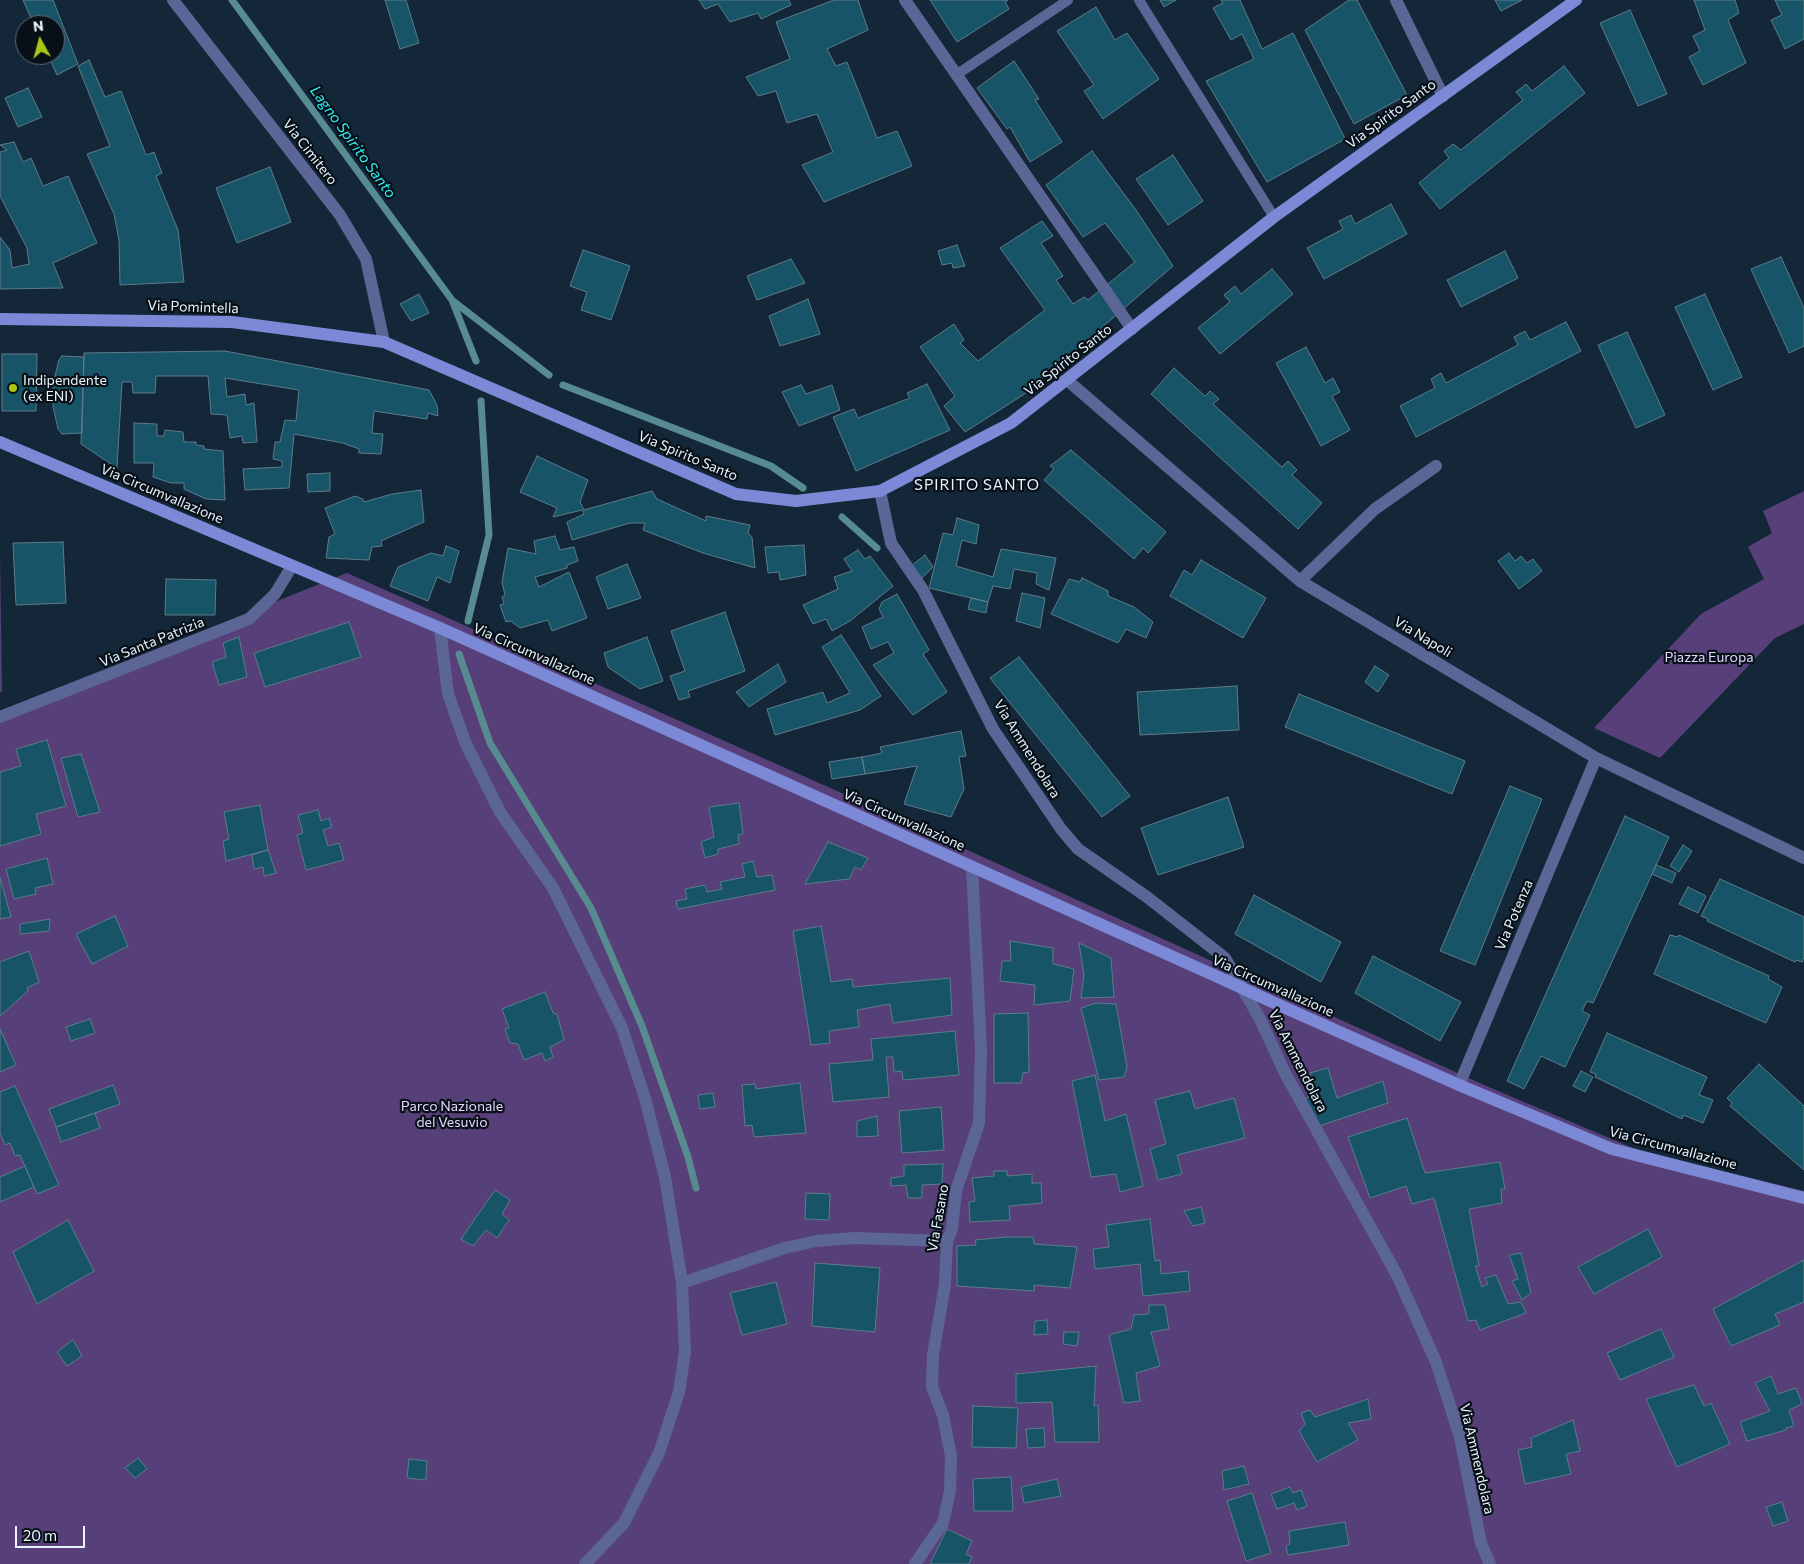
<!DOCTYPE html>
<html>
<head>
<meta charset="utf-8">
<style>
  body { margin:0 }
  #map { position:relative; width:1804px; height:1564px; overflow:hidden; background:#142738; font-family:Commissioner,sans-serif }
  canvas { display:block }
  .north { position:absolute; left:15px; top:15px; width:50px; height:50px; box-sizing:border-box; background:#070f17; border:1px solid #616a73; border-radius:50%; rotate:353deg; font-size:14px; font-weight:700; line-height:20px; text-align:center; color:#e9f3fd }
  .north::after { content:''; display:block; margin:auto; width:18px; height:22px; background:#abc615; clip-path:polygon(50% 0,100% 100%,50% 72%,0 100%) }
  .scale { position:absolute; left:15px; top:1526px; width:70px; height:22px; box-sizing:border-box; border:2px solid #e9f3fd; border-top:0; padding-left:6px; font-size:15px; line-height:18px; white-space:nowrap; color:#e9f3fd; -webkit-text-stroke:4px #070f17; paint-order:stroke }
</style>
</head>
<body>
<div id="map">
<canvas width="1804" height="1564"></canvas>
<div class="north">N</div>
<div class="scale">20 m</div>
</div>
<script>
const g = document.querySelector('canvas').getContext('2d');
g.lineJoin = 'round';
function paint(path, color) { g.fillStyle = color; g.fill(path, 'evenodd'); }
const toPath = rows => new Path2D(rows.map(r => 'M' + r).join(''));
function trace(path, color, width, dash) { g.strokeStyle = color; g.lineWidth = width; g.lineCap = dash ? 'butt' : 'round'; g.setLineDash(dash || []); g.stroke(path); }
function drawText(font, color, halo, rows, align = 'center') {
  g.font = font + ' Commissioner,sans-serif'; g.lineWidth = 4.5; g.setLineDash([]); g.textBaseline = 'middle'; g.strokeStyle = halo; g.fillStyle = color; for (const [text, x, y, turn = 0] of rows) {
    g.save(); g.translate(x, y); g.rotate((+turn || 0) * Math.PI / 180); g.textAlign = isNaN(turn) ? turn : align; if (halo) g.strokeText(text, 0, 0); g.fillText(text, 0, 0); g.restore();
  }
}
const green = toPath([
  [1804,491,1804,624,1775,638,1660,758,1594,728,1701,614,1764,579,1748,547,1772,533,1763,511],
  [0,553,2,692,0,692],
  [347,573,873,807,1484,1085,1640,1151,1804,1191,1804,1564,0,1564,0,712]
]);
const stream = toPath([
  [232,0,452,300,476,361],
  [453,301,549,375],
  [563,385,771,466,803,488],
  [842,517,877,548],
  [468,621,489,535,481,401],
  [459,654,490,743,591,908,642,1026,688,1157,696,1188]
]);
const building = toPath([
  [23,0,53,0,78,64,57,75,48,55,55,55,55,25,34,25,23,0],
  [385,0,406,0,419,43,400,49,385,0],
  [699,0,789,0,791,5,761,19,758,13,730,22,718,4,705,9,699,0],
  [834,0,858,0,868,30,827,49,836,66,847,62,877,138,897,131,912,166,824,202,802,165,833,152,817,114,787,123,776,91,758,96,746,77,790,59,776,22,834,0],
  [930,0,1008,0,1005,2,1009,9,957,42,930,0],
  [1160,0,1176,0,1164,7,1160,0],
  [1221,0,1240,0,1262,49,1293,33,1345,139,1267,182,1206,81,1254,59,1242,34,1231,40,1213,8,1223,3,1221,0],
  [1349,0,1357,0,1407,95,1354,124,1305,30,1349,0],
  [1495,0,1522,0,1501,11,1495,0],
  [1694,0,1735,0,1739,13,1728,20,1746,63,1703,85,1689,57,1700,51,1693,36,1705,30,1694,0],
  [1775,0,1804,0,1804,39,1785,49,1771,20,1782,15,1775,0],
  [1096,7,1115,40,1127,33,1159,79,1103,119,1084,91,1094,85,1057,31,1096,7],
  [1630,10,1667,94,1638,106,1600,23,1630,10],
  [89,60,105,97,121,91,146,155,154,152,162,173,156,176,178,230,184,282,120,285,119,240,114,214,87,154,110,146,78,66,89,60],
  [1014,61,1039,99,1035,100,1062,142,1030,162,1010,127,1007,129,977,88,1014,61],
  [1564,66,1585,93,1440,209,1419,183,1449,158,1444,151,1453,144,1461,150,1523,100,1516,92,1526,84,1532,91,1564,66],
  [28,88,42,117,18,127,5,98,28,88],
  [14,142,23,162,31,158,43,186,68,176,97,243,53,263,63,288,0,289,0,237,10,250,12,268,29,264,27,248,0,196,0,152,7,150,0,145,14,142],
  [1092,151,1136,210,1173,266,1026,393,965,432,944,406,955,396,920,347,954,324,964,340,960,343,978,361,1045,310,1000,248,1042,221,1053,236,1041,243,1063,276,1056,280,1073,304,1084,297,1088,300,1135,262,1105,223,1083,237,1046,185,1092,151],
  [1173,155,1203,201,1168,225,1136,179,1173,155],
  [270,167,291,222,237,243,216,188,270,167],
  [1391,204,1407,234,1324,279,1307,248,1343,229,1339,221,1351,215,1355,224,1391,204],
  [957,245,965,266,953,268,952,263,942,265,938,251,957,245],
  [583,250,630,266,611,320,581,310,587,292,570,286,583,250],
  [1505,251,1518,278,1461,307,1447,280,1505,251],
  [1781,257,1804,308,1804,346,1789,353,1751,269,1781,257],
  [791,259,805,283,757,300,747,276,791,259],
  [1272,269,1293,294,1220,354,1198,328,1230,302,1224,295,1235,286,1241,294,1272,269],
  [419,294,429,313,411,321,400,304,419,294],
  [1705,294,1742,377,1713,390,1675,307,1705,294],
  [808,299,820,334,780,346,769,316,808,299],
  [1566,322,1581,351,1416,437,1400,406,1435,388,1431,379,1441,373,1446,383,1518,345,1514,337,1525,331,1530,340,1566,322],
  [1627,332,1665,415,1636,428,1598,345,1627,332],
  [1306,347,1325,383,1333,378,1340,392,1332,396,1350,430,1321,446,1276,363,1306,347],
  [225,351,429,390,437,405,438,416,428,413,427,419,374,411,372,433,383,434,381,454,359,453,359,449,343,443,294,434,289,488,245,490,243,469,282,467,282,461,273,459,275,442,280,442,285,420,296,421,299,390,225,378,227,397,245,394,246,405,254,403,257,442,243,443,242,436,230,438,227,415,211,414,208,376,156,376,155,393,133,393,132,382,122,382,117,468,81,444,84,353,225,351],
  [2,354,37,354,36,411,2,411,2,354],
  [62,356,84,357,82,433,62,434,58,429,53,406,53,384,59,360,62,356],
  [1174,368,1205,396,1210,391,1219,399,1213,404,1282,467,1288,461,1297,470,1292,475,1322,503,1298,529,1151,394,1174,368],
  [927,384,950,430,856,471,833,417,854,409,858,418,910,398,907,393,927,384],
  [801,385,806,394,832,385,840,410,799,426,782,392,801,385],
  [134,423,157,424,157,436,164,436,165,430,183,432,184,442,196,442,196,445,204,446,204,449,223,451,225,500,206,499,184,489,184,483,171,483,153,477,154,463,134,463,134,423],
  [1071,450,1166,532,1148,553,1143,548,1134,559,1044,480,1054,469,1050,466,1071,450],
  [537,456,588,480,580,502,584,510,652,491,657,499,706,521,706,516,750,525,748,533,752,537,755,568,703,553,643,530,645,523,630,523,572,540,567,522,584,514,582,510,553,517,557,508,520,492,537,456],
  [330,473,330,491,308,492,307,474,330,473],
  [421,490,424,522,381,541,382,546,372,547,369,560,326,558,329,537,335,534,325,508,355,496,363,499,364,502,392,494,421,490],
  [957,518,979,525,976,544,962,540,956,566,993,577,1001,549,1056,558,1049,590,1036,584,1037,573,1014,569,1010,589,993,586,988,602,929,588,943,533,953,535,957,518],
  [555,536,560,550,574,547,578,561,567,565,567,568,535,577,539,587,569,572,587,618,552,631,548,620,520,628,511,621,506,622,500,605,504,604,502,597,505,595,502,582,508,548,536,554,534,541,555,536],
  [63,542,66,603,16,605,13,543,63,542],
  [804,545,806,575,780,580,779,572,768,573,765,547,804,545],
  [446,546,459,551,450,583,437,577,428,601,390,586,398,567,431,553,443,556,446,546],
  [858,550,865,559,870,556,893,586,850,621,832,631,826,619,813,624,803,605,838,589,834,577,852,571,844,559,858,550],
  [1509,553,1515,561,1521,556,1527,563,1533,559,1542,571,1519,589,1498,561,1509,553],
  [925,555,933,567,922,578,911,566,925,555],
  [1201,560,1266,598,1243,638,1170,596,1184,570,1192,575,1201,560],
  [627,564,641,598,608,609,596,577,627,564],
  [1082,578,1108,591,1108,596,1134,607,1153,622,1146,638,1126,629,1118,643,1051,614,1069,579,1080,582,1082,578],
  [166,579,216,580,215,615,165,615,166,579],
  [1022,593,1045,598,1040,628,1016,621,1022,593],
  [897,594,929,650,923,654,947,692,913,715,873,665,894,653,888,642,871,649,862,627,883,617,879,609,882,602,897,594],
  [971,598,988,602,986,613,968,609,971,598],
  [725,612,745,671,688,691,690,697,679,700,670,676,685,671,671,631,725,612],
  [349,622,361,657,265,687,254,653,349,622],
  [841,635,881,696,860,710,775,735,767,709,823,692,827,703,850,693,822,647,841,635],
  [239,637,247,677,219,685,212,662,226,657,223,643,239,637],
  [647,637,663,681,640,689,608,667,604,653,647,637],
  [1019,657,1130,796,1102,817,990,678,1019,657],
  [778,664,786,682,749,707,736,692,778,664],
  [1375,666,1389,675,1378,692,1365,682,1375,666],
  [1237,686,1239,730,1140,735,1137,692,1237,686],
  [1299,694,1465,761,1452,794,1285,727,1299,694],
  [961,731,966,756,959,757,964,789,951,817,904,804,917,766,865,774,862,757,882,753,880,747,961,731],
  [47,740,66,806,36,814,41,834,0,846,0,772,21,766,16,749,47,740],
  [81,754,100,812,78,817,61,758,81,754],
  [862,757,865,774,832,779,829,762,862,757],
  [1510,786,1542,799,1475,965,1440,951,1510,786],
  [1228,797,1244,847,1158,875,1141,828,1228,797],
  [739,803,743,834,738,835,739,844,718,849,718,854,705,858,701,842,714,837,709,807,739,803],
  [260,805,268,850,226,861,223,841,229,839,224,812,260,805],
  [318,810,321,821,329,818,332,827,323,830,328,846,339,843,344,860,306,870,297,835,303,833,298,815,318,810],
  [1625,816,1669,837,1593,1003,1587,1001,1582,1011,1590,1015,1565,1067,1541,1056,1524,1089,1507,1081,1625,816],
  [828,842,868,858,861,870,855,867,849,879,805,884,828,842],
  [1683,845,1692,851,1679,872,1670,866,1683,845],
  [268,850,276,873,264,876,263,867,254,869,252,855,268,850],
  [47,858,53,884,35,888,36,894,14,899,6,869,47,858],
  [753,861,757,877,772,875,775,890,678,909,676,901,687,899,685,889,705,885,707,892,722,889,720,882,745,877,742,864,753,861],
  [1656,865,1676,873,1672,883,1652,874,1656,865],
  [0,878,11,917,0,919,0,878],
  [1720,879,1804,917,1804,957,1802,962,1796,960,1795,962,1707,921,1708,919,1701,916,1720,879],
  [1688,887,1706,896,1698,913,1679,904,1688,887],
  [1254,895,1341,942,1321,982,1235,934,1254,895],
  [115,916,128,946,92,964,76,934,115,916],
  [50,919,49,931,20,934,20,924,50,919],
  [821,926,831,982,852,979,853,987,950,978,952,1015,893,1023,890,1004,857,1010,859,1027,829,1031,830,1043,811,1045,793,931,821,926],
  [1670,935,1678,937,1679,935,1769,976,1768,979,1782,987,1766,1023,1654,974,1670,935],
  [1010,941,1053,948,1053,964,1074,969,1070,1001,1034,1005,1035,985,1000,981,1002,961,1011,961,1010,941],
  [1079,943,1111,958,1114,997,1081,998,1084,975,1079,943],
  [29,951,39,982,27,988,28,991,0,1016,0,962,29,951],
  [1373,956,1461,1002,1440,1041,1355,993,1373,956],
  [545,992,553,1013,557,1014,564,1040,550,1047,553,1057,545,1061,542,1053,524,1060,518,1044,510,1043,505,1029,509,1028,502,1009,545,992],
  [1096,1003,1116,1004,1127,1067,1124,1077,1099,1080,1081,1008,1096,1003],
  [1028,1013,1029,1072,1023,1073,1021,1083,994,1083,994,1014,1028,1013],
  [90,1019,95,1033,71,1041,66,1027,90,1019],
  [0,1029,16,1065,0,1072,0,1029],
  [955,1031,959,1075,903,1080,902,1071,894,1072,893,1057,886,1057,889,1097,833,1102,829,1064,873,1060,871,1039,955,1031],
  [1607,1033,1707,1077,1699,1095,1713,1100,1703,1123,1683,1115,1682,1119,1595,1077,1596,1074,1590,1072,1607,1033],
  [1759,1064,1804,1106,1804,1170,1730,1106,1732,1103,1727,1098,1759,1064],
  [1328,1068,1337,1098,1383,1081,1388,1103,1316,1127,1305,1099,1317,1093,1310,1073,1328,1068],
  [1581,1071,1593,1077,1585,1092,1573,1086,1581,1071],
  [1095,1075,1105,1121,1126,1114,1143,1186,1120,1192,1116,1174,1091,1177,1072,1081,1095,1075],
  [800,1083,806,1133,754,1137,752,1125,745,1126,742,1085,755,1084,756,1089,800,1083],
  [113,1085,120,1104,56,1127,49,1109,113,1085],
  [15,1086,59,1185,37,1194,20,1155,15,1156,10,1143,5,1145,0,1133,0,1092,15,1086],
  [1190,1091,1195,1109,1234,1098,1245,1138,1177,1155,1182,1174,1158,1180,1150,1149,1166,1144,1155,1100,1190,1091],
  [713,1093,715,1107,700,1109,698,1095,713,1093],
  [941,1107,944,1150,902,1153,899,1111,941,1107],
  [95,1113,100,1128,61,1142,56,1127,95,1113],
  [877,1116,878,1136,857,1137,857,1121,877,1116],
  [1407,1118,1425,1173,1500,1162,1505,1189,1501,1189,1502,1203,1469,1209,1479,1266,1475,1266,1482,1287,1488,1284,1485,1278,1496,1275,1508,1304,1521,1302,1526,1313,1480,1330,1476,1320,1468,1321,1434,1198,1412,1204,1406,1186,1370,1198,1348,1137,1407,1118],
  [943,1164,942,1184,922,1185,922,1198,908,1198,906,1185,891,1186,891,1178,904,1176,904,1165,943,1164],
  [25,1166,34,1187,0,1202,0,1177,25,1166],
  [994,1171,1007,1171,1007,1176,1032,1174,1032,1183,1041,1183,1042,1203,1009,1206,1010,1220,970,1222,969,1202,975,1201,972,1178,994,1176,994,1171],
  [495,1190,510,1200,502,1214,509,1220,497,1238,486,1230,473,1246,461,1239,495,1190],
  [806,1193,830,1194,829,1220,805,1219,806,1193],
  [1201,1207,1205,1223,1193,1226,1184,1211,1201,1207],
  [1150,1219,1155,1261,1160,1260,1161,1274,1188,1271,1190,1291,1143,1296,1140,1264,1095,1269,1093,1249,1109,1247,1106,1225,1150,1219],
  [68,1220,94,1271,37,1304,13,1252,68,1220],
  [1648,1229,1662,1257,1594,1294,1578,1267,1648,1229],
  [1006,1237,1033,1237,1034,1244,1077,1247,1070,1288,1034,1285,1034,1291,957,1286,957,1246,976,1245,975,1240,1006,1237],
  [1521,1253,1531,1293,1522,1300,1512,1281,1518,1279,1509,1255,1521,1253],
  [1804,1260,1804,1302,1775,1314,1780,1325,1731,1346,1713,1309,1804,1260],
  [815,1263,880,1268,875,1332,812,1326,815,1263],
  [776,1282,787,1324,742,1335,730,1293,776,1282],
  [1149,1305,1165,1305,1169,1329,1151,1332,1160,1366,1136,1373,1140,1401,1124,1403,1109,1335,1131,1329,1134,1315,1149,1314,1149,1305],
  [1047,1320,1048,1334,1034,1335,1035,1321,1047,1320],
  [1661,1329,1674,1357,1620,1380,1607,1353,1661,1329],
  [1064,1332,1079,1332,1077,1346,1063,1344,1064,1332],
  [73,1340,82,1356,67,1366,57,1352,73,1340],
  [1096,1366,1094,1406,1098,1405,1099,1442,1055,1442,1052,1402,1016,1403,1016,1374,1096,1366],
  [1771,1376,1778,1394,1796,1388,1802,1404,1789,1410,1794,1426,1786,1428,1786,1430,1747,1441,1740,1422,1770,1411,1755,1383,1771,1376],
  [1694,1385,1704,1406,1711,1403,1730,1444,1677,1467,1646,1399,1694,1385],
  [1368,1399,1371,1419,1348,1423,1358,1440,1317,1462,1299,1431,1305,1424,1301,1413,1310,1410,1315,1417,1368,1399],
  [973,1406,1018,1408,1016,1448,972,1447,973,1406],
  [1573,1420,1580,1451,1566,1454,1571,1474,1525,1484,1518,1450,1532,1447,1531,1438,1573,1420],
  [1044,1428,1045,1447,1028,1448,1026,1429,1044,1428],
  [138,1458,147,1469,135,1478,125,1468,138,1458],
  [409,1459,427,1461,426,1480,407,1478,409,1459],
  [1244,1466,1249,1484,1224,1490,1222,1471,1244,1466],
  [1011,1477,1013,1511,974,1511,973,1479,1011,1477],
  [1057,1479,1061,1496,1024,1503,1021,1487,1057,1479],
  [1290,1487,1293,1493,1301,1490,1307,1506,1297,1510,1294,1503,1277,1509,1271,1494,1290,1487],
  [1252,1493,1271,1553,1246,1561,1227,1501,1252,1493],
  [1782,1502,1788,1521,1773,1526,1766,1507,1782,1502],
  [1345,1522,1349,1545,1288,1555,1286,1547,1290,1544,1289,1531,1345,1522],
  [947,1529,972,1541,966,1554,972,1557,969,1564,930,1564,947,1529]
]);
const lane = toPath([
  [1139,0,1274,217],
  [956,75,1068,0]
]);
const street = toPath([
  [173,0,340,215,366,259,384,342],
  [905,0,1132,329],
  [1396,0,1443,96],
  [1067,380,1300,581,1596,758,1804,858],
  [880,491,891,543,923,590,993,729,1061,829,1078,849,1147,897,1225,958,1260,1019,1285,1073,1397,1275,1436,1362,1460,1437,1481,1543,1490,1564],
  [1300,581,1375,509,1436,466],
  [440,628,448,694,466,744,500,812,553,888,622,1028,645,1098,665,1177,682,1283,685,1352,679,1392,659,1453,624,1523,585,1564],
  [0,717,249,619,275,594,292,566],
  [1459,1085,1596,758],
  [682,1283,785,1248,816,1241,855,1238,947,1241],
  [915,1564,943,1523,950,1491,951,1456,943,1415,932,1387,933,1355,945,1284,947,1241,952,1229,956,1191,979,1123,981,1050,972,867]
]);
const secondary = toPath([
  [0,319,232,322,384,342,736,494,796,501,880,491,1011,423,1274,217,1576,0],
  [0,442,440,628,1218,977],
  [1290,1010,1459,1085,1612,1149,1804,1198]
]);
const secondaryBridge = toPath([
  [1218,977,1290,1010]
]);
const markers = [
  [13,388,5,"#abc615"]
];
const streetNames = [
  ["Via Spirito Santo",1391,114,-36],
  ["Via Cimitero",310,152,52],
  ["Via Pomintella",193,307,2],
  ["Via Spirito Santo",1068,360,-38],
  ["Via Spirito Santo",688,456,23],
  ["Via Circumvallazione",162,494,23],
  ["Via Napoli",1423,637,31],
  ["Via Santa Patrizia",152,642,-22],
  ["Via Circumvallazione",534,654,24],
  ["Via Ammendolara",1027,749,58],
  ["Via Circumvallazione",904,820,24],
  ["Via Potenza",1514,915,-67],
  ["Via Circumvallazione",1273,986,24],
  ["Via Ammendolara",1298,1061,63],
  ["Via Circumvallazione",1673,1148,15],
  ["Via Fasano",938,1218,-80],
  ["Via Ammendolara",1477,1459,77]
];
const poiNames = [
  ["Indipendente",23,380],
  ["(ex ENI)",23,396]
];
const parkNames = [
  ["Piazza Europa",1709,657],
  ["Parco Nazionale",452,1106],
  ["del Vesuvio",452,1122]
];
const waterNames = [
  ["Lagno Spirito Santo",353,142,54]
];
const neighbourhoodNames = [
  ["SPIRITO SANTO",977,485]
];
paint(green, '#574079');
trace(stream, '#578b90', 7);
paint(building, '#185467');
trace(building, '#5c7c89', 1);
trace(lane, '#5c6696', 10);
trace(street, '#5c6696', 12);
trace(secondary, '#7c89d7', 12);
trace(secondaryBridge, '#7c89d7', 12);
for (const [x, y, r, color] of markers) { const dot = new Path2D(); dot.arc(x, y, r, 0, 2 * Math.PI); g.fillStyle = color; g.fill(dot); trace(dot, '#070f17', 2); }
drawText('14px', '#e9f3fd', '#070f17', streetNames);
drawText('14px', '#e9f3fd', '#070f17', poiNames, 'left');
drawText('14px', '#e3d5fd', '#070f17', parkNames);
drawText('italic 15px', '#2ef1f5', '#070f17', waterNames);
g.letterSpacing = '1px';
drawText('15px', '#e9f3fd', '#070f17', neighbourhoodNames);
g.letterSpacing = '0px';
</script>
</body>
</html>
